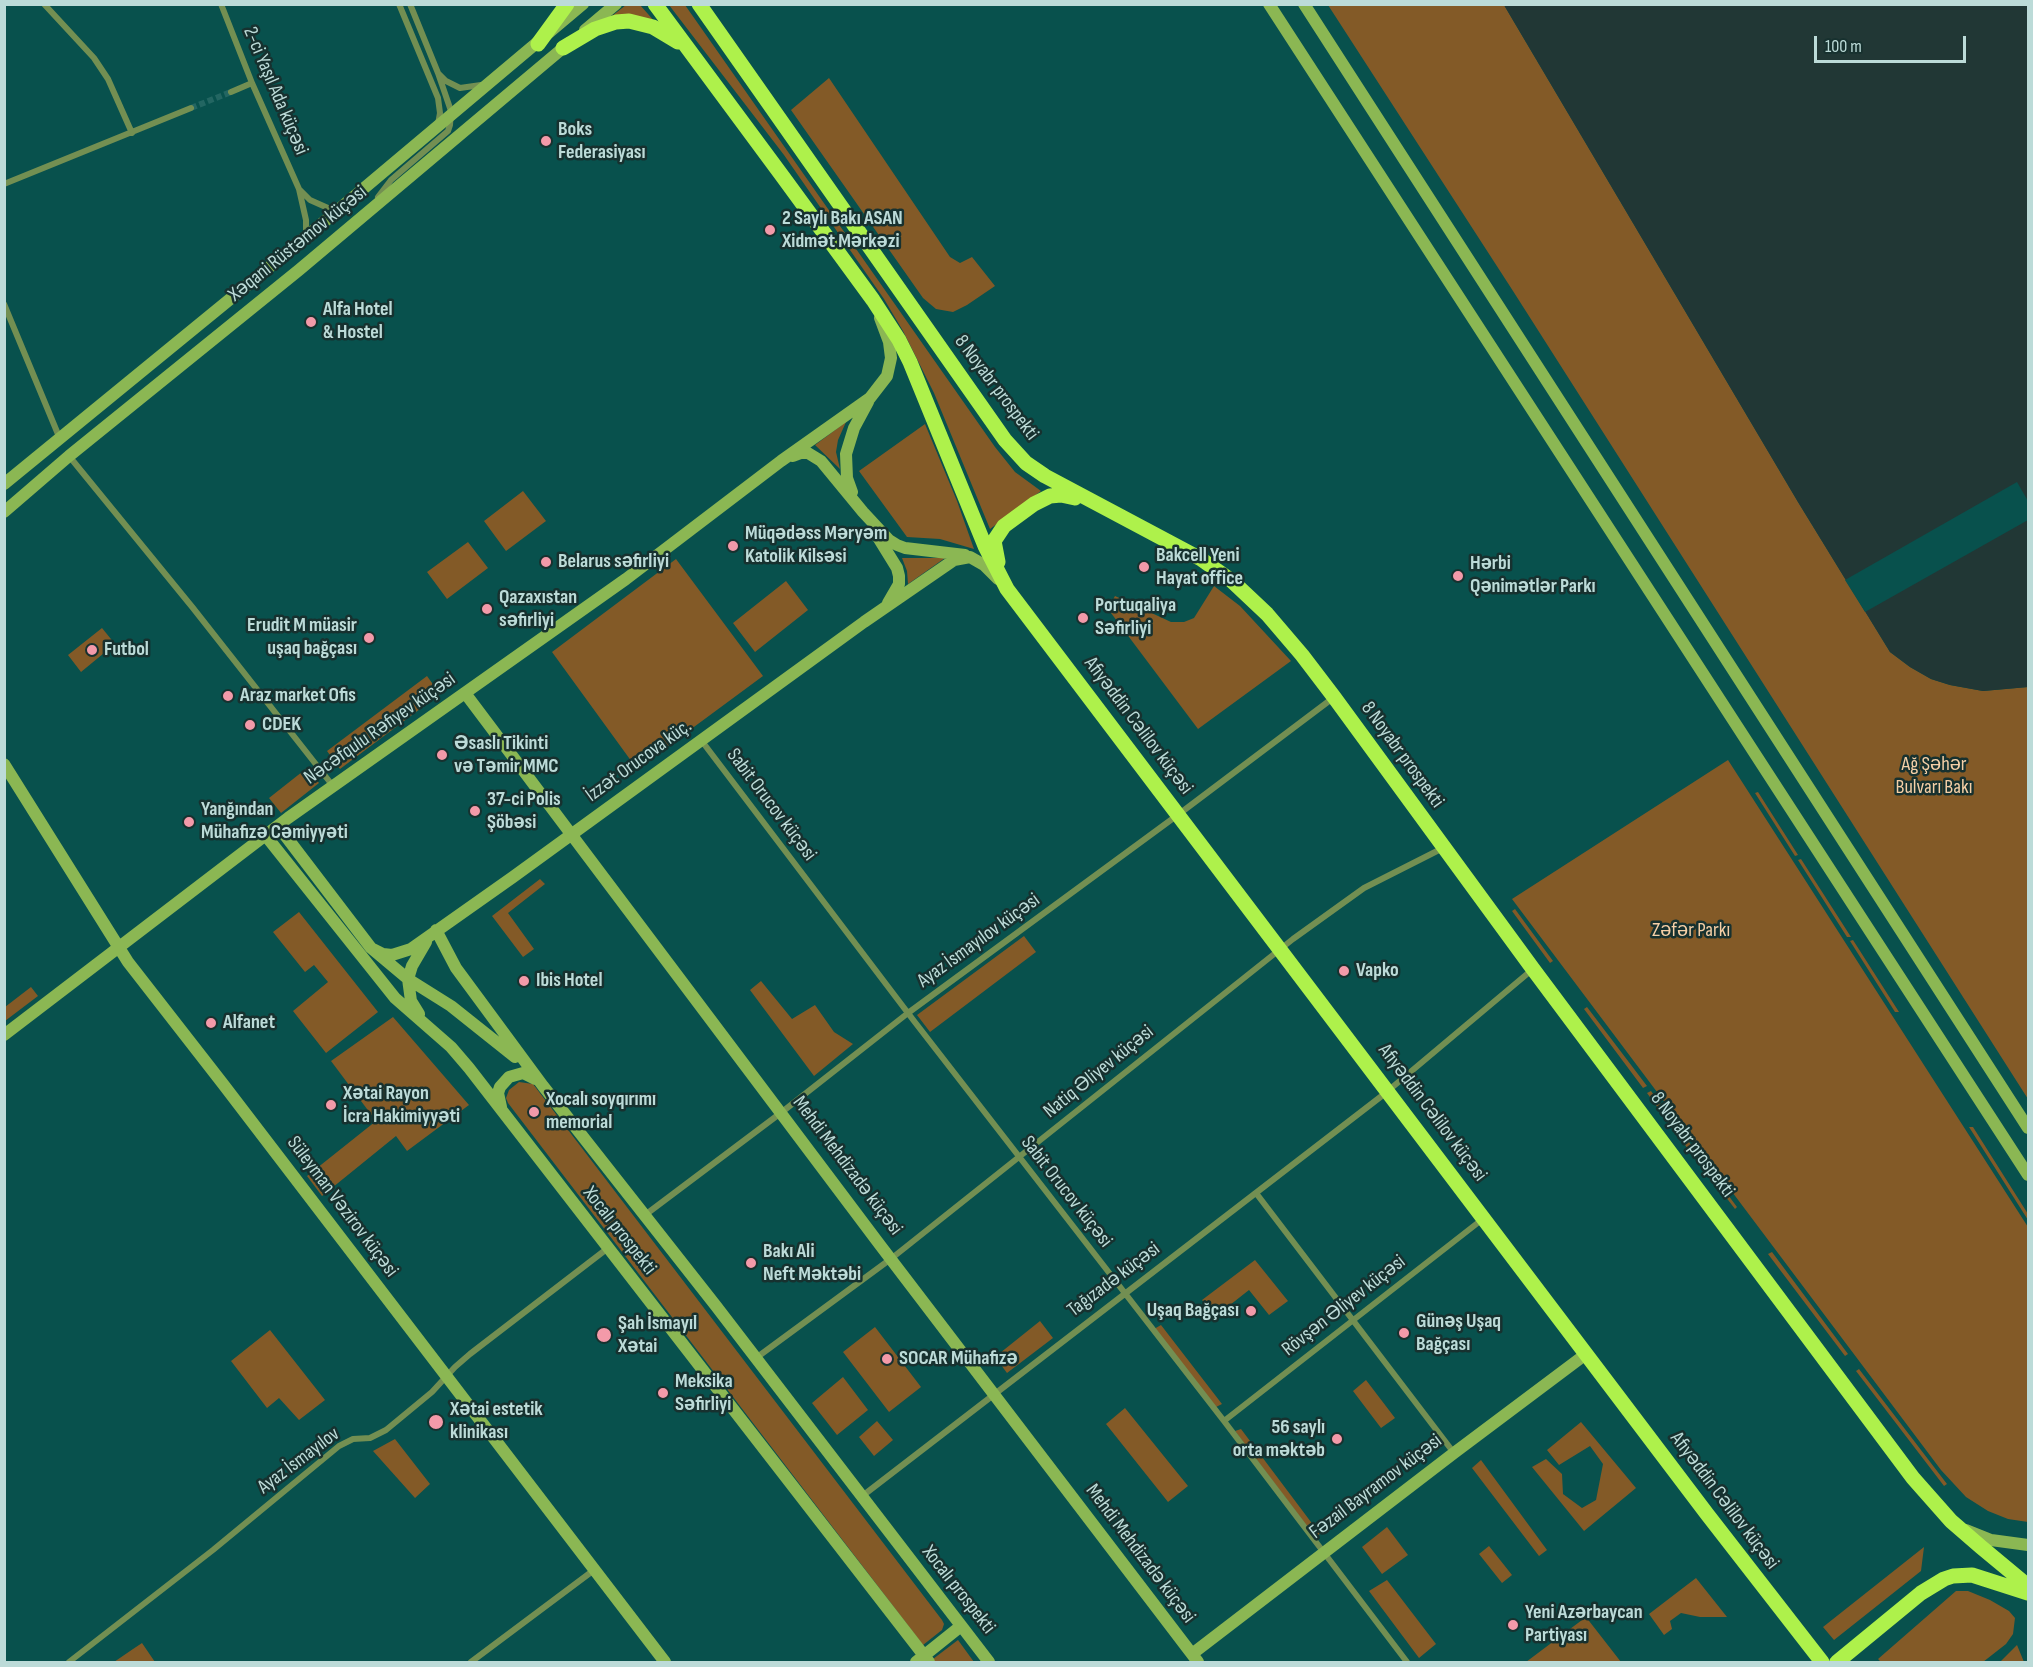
<!DOCTYPE html>
<html>
<head>
<meta charset="utf-8">
<style>
  body { margin:0 }
  #map { position:relative; width:2033px; height:1667px; overflow:hidden; background:#08514d; font-family:"Sofia Sans Condensed",sans-serif }
  canvas { display:block }
  .frame { position:absolute; inset:0; border:6px solid #bcdbd8; pointer-events:none }
  .scale { position:absolute; left:1814px; top:36px; width:152px; height:27px; box-sizing:border-box; border:3px solid #bcdbd8; border-top:0; padding-left:8px; font-size:18px; line-height:21px; white-space:nowrap; color:#bcdbd8; -webkit-text-stroke:4px #17312f; paint-order:stroke }
</style>
</head>
<body>
<div id="map">
<canvas width="2033" height="1667"></canvas>
<div class="frame"></div>
<div class="scale">100 m</div>
</div>
<script>
const g = document.querySelector('canvas').getContext('2d');
g.lineJoin = 'round';
function paint(path, color) { g.fillStyle = color; g.fill(path, 'evenodd'); }
const toPath = rows => new Path2D(rows.map(r => 'M' + r).join(''));
function trace(path, color, width, dash) { g.strokeStyle = color; g.lineWidth = width; g.lineCap = dash ? 'butt' : 'round'; g.setLineDash(dash || []); g.stroke(path); }
function drawText(font, color, halo, rows, align = 'center') {
  g.font = font + ' "Sofia Sans Condensed",sans-serif'; g.lineWidth = 5; g.setLineDash([]); g.textBaseline = 'middle'; g.strokeStyle = halo; g.fillStyle = color; for (const [text, x, y, turn = 0] of rows) {
    g.save(); g.translate(x, y); g.rotate((+turn || 0) * Math.PI / 180); g.textAlign = isNaN(turn) ? turn : align; if (halo) g.strokeText(text, 0, 0); g.fillText(text, 0, 0); g.restore();
  }
}
const green = toPath([
  [626,5,640,5,656,23,608,19],
  [669,5,685,5,995,447,1015,472,1041,491,990,529,934,393,903,331,884,299,784,155],
  [1328,5,1504,5,1798,502,1890,652,1910,667,1931,679,1950,685,1983,691,2028,687,2028,1099,1513,291],
  [829,78,950,257,960,263,972,257,995,286,967,305,953,312,936,309,923,298,791,110],
  [846,422,838,440,836,452,840,469,815,445],
  [925,424,957,501,974,549,940,539,907,537,859,471],
  [523,491,546,521,506,551,484,521],
  [468,542,488,568,447,599,427,572],
  [902,558,945,558,908,584,907,571],
  [676,559,763,676,637,769,552,652],
  [786,581,808,610,755,652,733,623],
  [1214,586,1240,606,1291,661,1198,729,1108,609,1115,596,1171,622,1184,622,1194,618],
  [102,628,115,644,81,672,68,655],
  [427,676,440,694,340,769,327,751],
  [1728,760,2028,1227,2028,1522,2008,1519,1988,1511,1966,1497,1941,1470,1512,899],
  [307,768,319,783,281,813,269,798],
  [1758,792,1798,855,1795,856,1755,793],
  [1801,859,1851,937,1847,937,1798,860],
  [540,879,545,884,508,913,534,949,523,957,492,916],
  [1515,909,1553,961,1550,963,1512,911],
  [299,912,378,1012,326,1053,293,1011,328,982,314,965,305,972,273,932],
  [1024,936,1036,952,930,1032,917,1015],
  [1853,940,1899,1012,1895,1012,1850,941],
  [761,981,792,1019,815,1005,834,1032,853,1044,814,1076,750,990],
  [31,987,38,996,5,1021,5,1007],
  [1587,1007,1647,1086,1643,1088,1584,1009],
  [393,1017,469,1105,407,1151,396,1136,322,1196,307,1176,376,1121,331,1061],
  [519,1082,533,1084,942,1620,944,1624,942,1630,923,1645,508,1103,506,1098,509,1090],
  [1651,1091,1692,1146,1688,1149,1647,1093],
  [1969,1127,1973,1127,2028,1214,2028,1220],
  [1696,1152,1737,1207,1735,1209,1693,1154],
  [1772,1252,1848,1354,1845,1356,1768,1254],
  [1255,1260,1288,1301,1269,1315,1249,1290,1216,1316,1202,1300],
  [1040,1321,1053,1338,1007,1373,995,1357],
  [1161,1325,1222,1404,1216,1407,1154,1329],
  [875,1327,921,1387,889,1412,843,1352],
  [270,1330,325,1400,299,1420,279,1398,267,1408,231,1361],
  [1859,1369,1947,1484,1944,1486,1856,1371],
  [843,1377,868,1410,837,1435,812,1403],
  [1366,1380,1395,1418,1381,1428,1353,1391],
  [1125,1408,1188,1486,1168,1502,1106,1424],
  [877,1421,893,1440,874,1456,859,1437],
  [1581,1422,1636,1488,1584,1531,1532,1467,1546,1459,1562,1474,1563,1494,1582,1508,1596,1500,1603,1464,1590,1446,1559,1465,1547,1450],
  [1241,1429,1320,1534,1315,1537,1235,1431],
  [395,1439,430,1484,415,1498,373,1451],
  [1481,1460,1547,1550,1539,1556,1472,1468],
  [1387,1527,1408,1555,1382,1574,1362,1547],
  [1489,1546,1512,1575,1502,1583,1479,1554],
  [1924,1547,1921,1571,1834,1640,1823,1627],
  [1696,1578,1727,1617,1700,1617,1681,1613,1670,1621,1672,1629,1664,1635,1649,1614],
  [1387,1580,1436,1644,1419,1658,1369,1591],
  [1956,1591,1968,1591,1990,1600,2009,1611,2015,1618,2013,1634,2006,1644,1983,1662,1881,1662,1878,1659],
  [1586,1617,1621,1662,1526,1662],
  [958,1640,974,1662,935,1662,933,1659],
  [142,1643,155,1662,114,1662,133,1649],
  [2017,1645,2024,1662,2000,1662]
]);
const water = toPath([
  [1504,5,2028,5,2028,687,1983,691,1950,685,1931,679,1910,667,1890,652,1798,502]
]);
const pier = toPath([
  [2017,482,2028,501,2028,520,1865,612,1845,580]
]);
const streetTunnel = toPath([
  [191,108,231,92]
]);
const street = toPath([
  [44,4,94,58,108,79,132,133],
  [221,4,252,83,299,189,306,220,306,236],
  [399,4,438,98,440,113,438,124],
  [410,4,438,73,446,81,460,88,481,85],
  [231,92,252,83],
  [4,184,191,108],
  [300,190,310,200,337,212],
  [378,197,391,180,448,131,450,125,451,111,438,73],
  [4,304,60,439],
  [69,456,193,608,333,786],
  [701,740,914,1021,1224,1421,1407,1662],
  [1256,1193,1454,1453],
  [645,1215,782,1112,908,1013,1179,814,1333,698],
  [756,1358,892,1258,1293,939,1364,888,1443,848],
  [1224,1421,1484,1218],
  [861,1497,1383,1095,1533,969],
  [69,1662,213,1550,339,1446,353,1439,370,1438,386,1430,432,1392,455,1367,470,1354,608,1248],
  [471,1662,594,1570]
]);
const secondary = toPath([
  [1269,4,2028,1175],
  [1304,4,2028,1128],
  [585,30,616,4],
  [793,456,801,453,808,453,821,461,863,512,889,540,897,545,905,548,965,555],
  [4,484,306,237,583,4],
  [852,492,847,478,846,454,854,428,868,402],
  [4,512,69,456,299,270,569,43],
  [876,534,897,568,899,576,899,584,888,603],
  [465,693,880,1245,1198,1662],
  [4,764,128,962,223,1084,665,1662],
  [278,826,371,948,408,979,451,1006,515,1057],
  [266,836,395,998,451,1047,469,1068,929,1662],
  [436,930,456,968,543,1086,716,1306,989,1662],
  [371,948,383,954,392,955,411,949,513,877,864,622,954,560,970,557,984,565,998,579],
  [419,1014,411,1001,408,979,412,966,426,942],
  [4,1035,288,818,626,579,781,461,870,398,887,376,891,358,889,342,880,318],
  [501,1107,498,1093,500,1087,509,1077,523,1073,535,1079],
  [1966,1530,1991,1540,2028,1545],
  [1192,1654,1454,1453,1586,1354],
  [916,1662,961,1626]
]);
const highway = toPath([
  [655,4,783,177,873,300,899,340,910,362,985,546,1007,589,1707,1514,1822,1662],
  [699,4,1005,440,1026,463,1045,476,1201,559,1232,581,1267,614,1302,655,1334,697,1533,969,1913,1478,1951,1521,1981,1547,2028,1586],
  [538,44,567,4],
  [563,48,595,29,616,22,629,21,653,27,678,42],
  [998,562,994,541,1004,526,1034,504,1050,496,1061,495,1075,498],
  [1837,1662,1921,1593,1944,1579,1953,1576,1972,1575,2028,1593]
]);
const markers = [
  [546,141,6,"#f39aa9"],
  [770,230,6,"#f39aa9"],
  [311,322,6,"#f39aa9"],
  [733,546,6,"#f39aa9"],
  [546,562,6,"#f39aa9"],
  [1144,567,6,"#f39aa9"],
  [1458,576,6,"#f39aa9"],
  [487,609,6,"#f39aa9"],
  [1083,618,6,"#f39aa9"],
  [369,638,6,"#f39aa9"],
  [92,650,6,"#f39aa9"],
  [228,696,6,"#f39aa9"],
  [250,725,6,"#f39aa9"],
  [442,755,6,"#f39aa9"],
  [475,811,6,"#f39aa9"],
  [189,822,6,"#f39aa9"],
  [1344,971,6,"#f39aa9"],
  [524,981,6,"#f39aa9"],
  [211,1023,6,"#f39aa9"],
  [331,1105,6,"#f39aa9"],
  [534,1112,6,"#f39aa9"],
  [751,1263,6,"#f39aa9"],
  [1251,1311,6,"#f39aa9"],
  [1404,1333,6,"#f39aa9"],
  [604,1335,8,"#f39aa9"],
  [887,1359,6,"#f39aa9"],
  [663,1393,6,"#f39aa9"],
  [436,1422,8,"#f39aa9"],
  [1337,1439,6,"#f39aa9"],
  [1513,1625,6,"#f39aa9"]
];
const streetNames = [
  ["2-ci Yaşıl Ada küçəsi",275,91,67],
  ["Xəqani Rüstəmov küçəsi",298,244,-39],
  ["8 Noyabr prospekti",996,388,53],
  ["Afiyəddin Cəlilov küçəsi",1138,726,53],
  ["Nəcəfqulu Rəfiyev küçəsi",380,729,-35],
  ["8 Noyabr prospekti",1402,755,54],
  ["İzzət Orucova küç.",639,761,-36],
  ["Sabit Orucov küçəsi",771,805,53],
  ["Ayaz İsmayılov küçəsi",979,941,-36],
  ["Natiq Əliyev küçəsi",1099,1072,-39],
  ["Afiyəddin Cəlilov küçəsi",1432,1113,53],
  ["8 Noyabr prospekti",1692,1145,53],
  ["Mehdi Mehdizadə küçəsi",847,1166,53],
  ["Sabit Orucov küçəsi",1066,1192,52],
  ["Süleyman Vəzirov küçəsi",342,1207,53],
  ["Xocalı prospekti",619,1231,52],
  ["Tağızadə küçəsi",1114,1280,-37],
  ["Rövşən Əliyev küçəsi",1344,1306,-38],
  ["Ayaz İsmayılov",299,1461,-37],
  ["Fəzail Bayramov küçəsi",1376,1487,-37],
  ["Afiyəddin Cəlilov küçəsi",1724,1501,53],
  ["Mehdi Mehdizadə küçəsi",1140,1554,53],
  ["Xocalı prospekti",958,1590,52]
];
const poiNames = [
  ["Boks",558,130],
  ["Federasiyası",558,153],
  ["2 Saylı Bakı ASAN",782,219],
  ["Xidmət Mərkəzi",782,242],
  ["Alfa Hotel",323,310],
  ["& Hostel",323,333],
  ["Müqədəss Məryəm",745,534],
  ["Katolik Kilsəsi",745,557],
  ["Bakcell Yeni",1156,556],
  ["Hayat office",1156,579],
  ["Belarus səfirliyi",558,562],
  ["Hərbi",1470,564],
  ["Qənimətlər Parkı",1470,587],
  ["Qazaxıstan",499,598],
  ["səfirliyi",499,621],
  ["Portuqaliya",1095,606],
  ["Səfirliyi",1095,629],
  ["Erudit M müasir",357,626,"right"],
  ["uşaq bağçası",357,649,"right"],
  ["Futbol",104,650],
  ["Araz market Ofis",240,696],
  ["CDEK",262,725],
  ["Əsaslı Tikinti",454,744],
  ["və Təmir MMC",454,767],
  ["37-ci Polis",487,800],
  ["Şöbəsi",487,823],
  ["Yanğından",201,810],
  ["Mühafizə Cəmiyyəti",201,833],
  ["Vapko",1356,971],
  ["Ibis Hotel",536,981],
  ["Alfanet",223,1023],
  ["Xətai Rayon",343,1094],
  ["İcra Hakimiyyəti",343,1117],
  ["Xocalı soyqırımı",546,1100],
  ["memorial",546,1123],
  ["Bakı Ali",763,1252],
  ["Neft Məktəbi",763,1275],
  ["Uşaq Bağçası",1239,1311,"right"],
  ["Günəş Uşaq",1416,1322],
  ["Bağçası",1416,1345],
  ["Şah İsmayıl",618,1324],
  ["Xətai",618,1347],
  ["SOCAR Mühafizə",899,1359],
  ["Meksika",675,1382],
  ["Səfirliyi",675,1405],
  ["Xətai estetik",450,1410],
  ["klinikası",450,1433],
  ["56 saylı",1325,1428,"right"],
  ["orta məktəb",1325,1451,"right"],
  ["Yeni Azərbaycan",1525,1613],
  ["Partiyası",1525,1636]
];
const parkNames = [
  ["Ağ Şəhər",1934,765],
  ["Bulvarı Bakı",1934,788],
  ["Zəfər Parkı",1691,931]
];
paint(green, '#835a27');
paint(water, '#213735');
paint(pier, '#08514d');
trace(streetTunnel, '#236662', 6, [6, 3]);
trace(street, '#738f52', 6);
trace(secondary, '#8bb753', 12);
trace(highway, '#aef14b', 15);
for (const [x, y, r, color] of markers) { const dot = new Path2D(); dot.arc(x, y, r, 0, 2 * Math.PI); g.fillStyle = color; g.fill(dot); trace(dot, '#17312f', 2); }
drawText('20px', '#bcdbd8', '#17312f', streetNames);
drawText('bold 20px', '#bcdbd8', '#17312f', poiNames, 'left');
drawText('20px', '#f6d0a7', '#17312f', parkNames);
</script>
</body>
</html>
